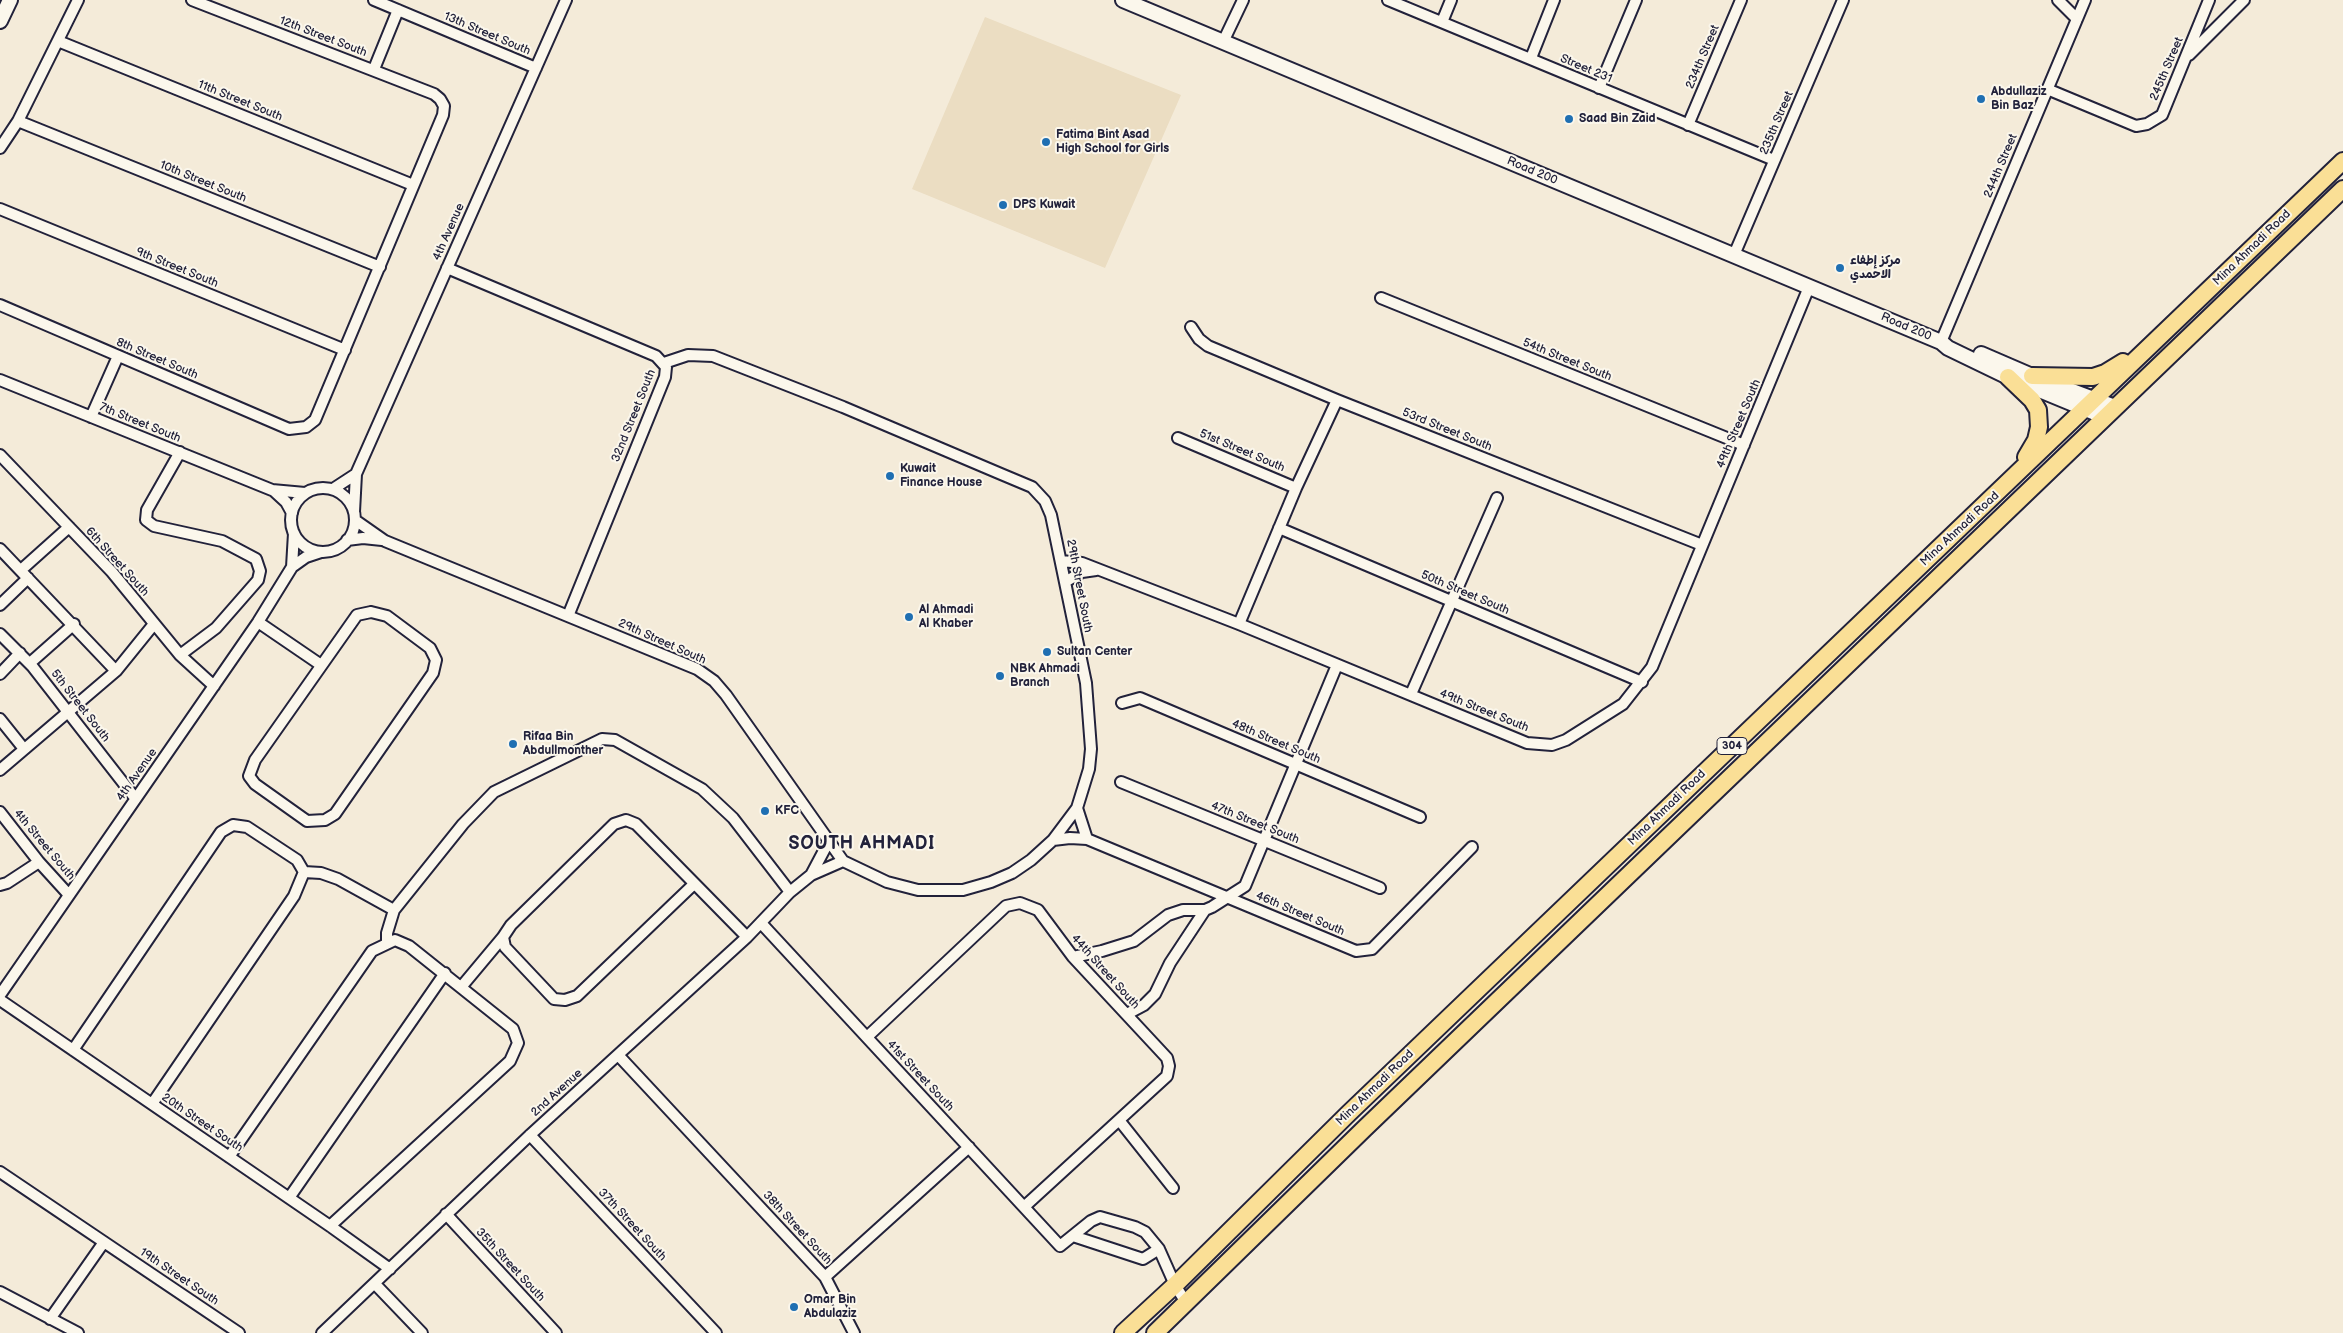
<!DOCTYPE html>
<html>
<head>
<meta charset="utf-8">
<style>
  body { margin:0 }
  canvas { display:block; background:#f4ebd9 }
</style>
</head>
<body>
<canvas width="2343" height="1333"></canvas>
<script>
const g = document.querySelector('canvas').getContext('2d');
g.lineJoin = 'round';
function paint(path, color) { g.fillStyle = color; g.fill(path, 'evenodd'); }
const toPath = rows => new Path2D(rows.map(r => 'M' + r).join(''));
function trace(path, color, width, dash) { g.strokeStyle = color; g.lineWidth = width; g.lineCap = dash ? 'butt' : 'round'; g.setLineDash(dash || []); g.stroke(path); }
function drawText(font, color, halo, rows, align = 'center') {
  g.font = font + ' "Balsamiq Sans","Playpen Sans Arabic",sans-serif'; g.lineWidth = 4; g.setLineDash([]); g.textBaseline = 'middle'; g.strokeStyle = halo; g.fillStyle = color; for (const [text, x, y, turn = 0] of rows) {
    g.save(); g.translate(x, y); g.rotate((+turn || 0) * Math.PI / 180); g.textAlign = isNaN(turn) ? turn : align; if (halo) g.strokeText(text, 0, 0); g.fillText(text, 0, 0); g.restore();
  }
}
const built = toPath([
  [985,17,1181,95,1105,268,912,189]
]);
const street = toPath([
  [374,0,536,68],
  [1388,0,1774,160],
  [2058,0,2077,19],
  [1442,22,1451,0],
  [58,41,413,185],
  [1223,42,1243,0],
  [2189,55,2244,0],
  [1531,58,1554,0],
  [374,69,398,10],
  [1599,88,1636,0],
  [2047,89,2136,126,2147,124,2162,115,2209,0],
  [18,121,380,267],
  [1688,125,1741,0],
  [0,148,18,121,78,0],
  [0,209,345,350],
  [1734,255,1843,0],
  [447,268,656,356,666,367,665,377,568,616],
  [1381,298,1744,445],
  [0,305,289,429,306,427,315,420,443,115,444,106,440,99,434,94,192,0],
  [1191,327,1199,339,1208,346,1337,400,1702,545],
  [1941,342,2085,0],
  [0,380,272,490,305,493],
  [91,417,118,356],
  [1178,438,1296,488],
  [180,452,147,510,146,520,154,526,222,541,256,559,260,571,258,580,216,628,180,655],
  [0,455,112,572,180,655,214,686],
  '291 520a32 32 0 1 1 64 0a32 32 0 1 1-64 0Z',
  [333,489,356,474],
  [273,490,286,502,292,513],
  [354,512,356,474,566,0],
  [355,520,385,541,697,669,714,681,726,695,843,861,887,882,918,890,963,890,991,882,1012,873,1031,860,1053,840,1077,808,1089,769,1091,749,1086,683,1051,515,1045,501,1032,487,1001,474,843,407,713,356,688,355,664,363],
  [1279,528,1642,682],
  [347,540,363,538,382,540],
  [0,549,116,671],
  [1061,561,1082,563,1239,624,1527,743,1552,745,1566,740,1623,704,1652,667,1809,287],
  [292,567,294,533],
  [21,570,69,527],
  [1065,582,1082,572,1096,570],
  [0,605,28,578],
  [371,612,387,616,430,648,436,660,433,673,335,814,325,820,307,821,255,784,249,776,255,760,357,615,371,612],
  [258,622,321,665],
  [1239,624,1296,488,1337,400],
  [0,634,32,666,135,798],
  [30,663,74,624],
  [0,674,20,653],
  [1411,694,1497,498],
  [1122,703,1140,698,1420,817],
  [0,719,24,749],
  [0,770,116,671,154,624],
  [1121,782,1380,888],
  [1077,808,1087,839],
  [0,812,39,862,69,895],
  [1053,840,1070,838,1087,839,1356,951,1372,949,1472,847],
  [304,872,321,873,338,879,394,910],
  [811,875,829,841],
  [694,884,577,996,565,1000,554,999,505,947,503,937,511,925,614,824,626,820,636,824,747,937],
  [0,885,7,883,39,862],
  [761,923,1060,1246,1091,1221,1100,1217,1135,1227,1145,1232,1159,1249,1175,1285,1187,1304],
  [387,942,387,933,394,910,463,824,494,792,602,739,615,740,702,789,733,818,790,892],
  [1073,957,1102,951,1134,941,1168,915,1183,910,1205,910,1212,907,1245,886,1337,665],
  [462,986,503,937],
  [0,995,258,622,292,567,306,557,321,552],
  [0,1000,330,1226,390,1269],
  [1127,1014,1144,1005,1155,994,1170,963,1205,910],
  [867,1037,1006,906,1020,903,1038,910,1073,957,1167,1058,1169,1066,1167,1076,1025,1206],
  [73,1050,221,832,233,825,247,827,297,860,304,872,294,896,152,1104],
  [618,1055,825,1277,969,1147],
  [1119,1120,1173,1188],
  [530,1135,716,1333],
  [229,1157,372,951,395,940,409,946,513,1029,518,1043,510,1061,330,1226],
  [0,1172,239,1333],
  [289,1198,445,973],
  [446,1214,556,1333],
  [1073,1236,1143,1259,1159,1249],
  [825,1277,854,1333],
  [375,1284,422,1333],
  [0,1292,78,1333],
  [50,1319,104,1242],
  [322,1333,530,1135,747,937,790,892,811,875,843,861]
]);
const secondary = toPath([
  [1123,0,1941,342,1948,348,2008,377,2105,417],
  [0,21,10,0],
  [1981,354,2032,376,2115,407]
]);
const primary = toPath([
  [2032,376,2093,377,2105,373,2123,362],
  [2008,377,2032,400,2038,410,2039,427,2036,440,2026,457],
  [1123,1333,1175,1285,1349,1113,2343,161],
  [1155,1333,1365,1128,2343,189]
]);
const markers = [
  [1981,99,5,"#1f6fb2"],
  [1569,119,5,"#1f6fb2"],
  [1046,142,5,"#1f6fb2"],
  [1003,205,5,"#1f6fb2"],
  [1840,268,5,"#1f6fb2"],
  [890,476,5,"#1f6fb2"],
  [909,617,5,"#1f6fb2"],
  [1047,652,5,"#1f6fb2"],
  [1000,676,5,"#1f6fb2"],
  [513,744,5,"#1f6fb2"],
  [765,811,5,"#1f6fb2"],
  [794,1307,5,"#1f6fb2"]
];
const shields = [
  [1732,746,30]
];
const shieldNames = [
  ["304",1732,746]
];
const streetNames = [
  ["13th Street South",487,34,23],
  ["12th Street South",323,37,21],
  ["234th Street",1703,57,-67],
  ["Street 231",1586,69,23],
  ["245th Street",2167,69,-67],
  ["11th Street South",240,101,22],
  ["235th Street",1777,123,-67],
  ["244th Street",2001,166,-67],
  ["Road 200",1532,171,23],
  ["10th Street South",203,182,22],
  ["4th Avenue",449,232,-66],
  ["Mina Ahmadi Road",2252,248,-44],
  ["9th Street South",177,268,22],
  ["Road 200",1906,327,23],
  ["8th Street South",157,359,23],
  ["54th Street South",1567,360,22],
  ["32nd Street South",634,416,-68],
  ["7th Street South",140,423,22],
  ["49th Street South",1739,424,-67],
  ["53rd Street South",1447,430,22],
  ["51st Street South",1242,451,23],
  ["Mina Ahmadi Road",1960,529,-43],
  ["6th Street South",117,562,48],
  ["29th Street South",1079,586,79],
  ["50th Street South",1465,593,23],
  ["29th Street South",662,642,24],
  ["5th Street South",80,706,52],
  ["49th Street South",1484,711,22],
  ["48th Street South",1276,742,23],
  ["4th Avenue",137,775,-55],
  ["Mina Ahmadi Road",1667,808,-44],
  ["47th Street South",1255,823,22],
  ["4th Street South",44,845,50],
  ["46th Street South",1300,914,23],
  ["44th Street South",1105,972,48],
  ["41st Street South",920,1076,47],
  ["Mina Ahmadi Road",1375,1088,-44],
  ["2nd Avenue",557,1093,-42],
  ["20th Street South",202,1123,34],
  ["37th Street South",632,1225,47],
  ["38th Street South",797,1228,47],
  ["35th Street South",510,1265,47],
  ["19th Street South",179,1277,34]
];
const poiNames = [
  ["Abdullaziz",1991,92],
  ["Bin Baz",1991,106],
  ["Saad Bin Zaid",1579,119],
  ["Fatima Bint Asad",1056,135],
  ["High School for Girls",1056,149],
  ["DPS Kuwait",1013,205],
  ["مركز إطفاء",1850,261],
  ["الاحمدي",1850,275],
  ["Kuwait",900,469],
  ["Finance House",900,483],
  ["Al Ahmadi",919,610],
  ["Al Khaber",919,624],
  ["Sultan Center",1057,652],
  ["NBK Ahmadi",1010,669],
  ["Branch",1010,683],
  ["Rifaa Bin",523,737],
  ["Abdullmonther",523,751],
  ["KFC",775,811],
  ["Omar Bin",804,1300],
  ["Abdulaziz",804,1314]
];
const districtNames = [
  ["SOUTH AHMADI",862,844]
];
paint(built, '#ebddc2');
trace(street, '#22223b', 14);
trace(secondary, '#22223b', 18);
trace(primary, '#22223b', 20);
trace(street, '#fbf7ec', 10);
trace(secondary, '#fbf7ec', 14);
trace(primary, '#fadf96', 16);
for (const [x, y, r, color] of markers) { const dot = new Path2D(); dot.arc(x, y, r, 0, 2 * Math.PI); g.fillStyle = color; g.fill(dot); trace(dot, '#fbf7ec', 2); }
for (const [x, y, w] of shields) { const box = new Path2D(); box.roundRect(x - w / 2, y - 8.5, w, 17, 4); g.fillStyle = '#fbf7ec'; g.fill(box); trace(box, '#22223b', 1); }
drawText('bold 11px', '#22223b', null, shieldNames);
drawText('12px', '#22223b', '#fbf7ec', streetNames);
drawText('bold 12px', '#22223b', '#fbf7ec', poiNames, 'left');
g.letterSpacing = '1px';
drawText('bold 18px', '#22223b', '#fbf7ec', districtNames);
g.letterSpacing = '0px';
</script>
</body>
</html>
